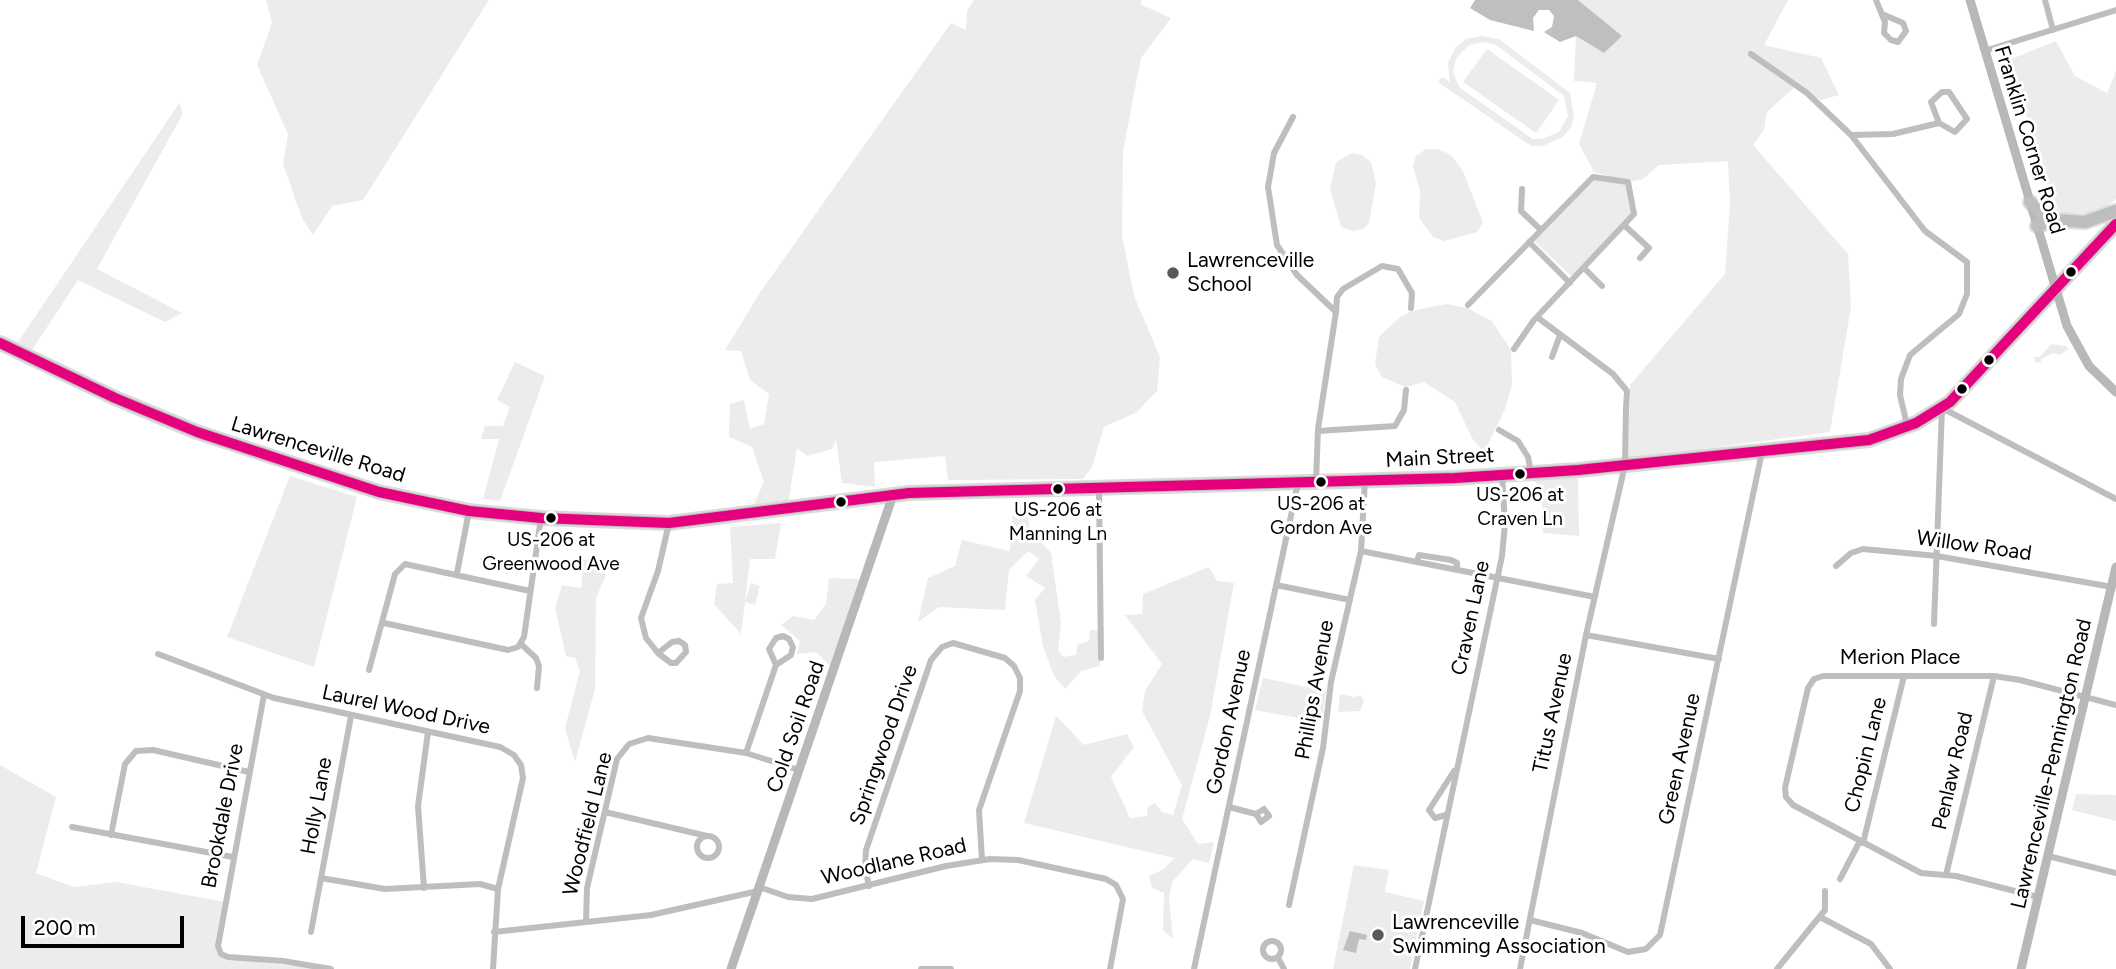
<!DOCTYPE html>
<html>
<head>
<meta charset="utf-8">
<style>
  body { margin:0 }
  #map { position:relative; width:2116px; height:969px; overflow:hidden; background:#fff; font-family:Figtree,sans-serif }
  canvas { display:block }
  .scale { position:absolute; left:21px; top:916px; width:163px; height:32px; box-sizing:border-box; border:4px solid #000; border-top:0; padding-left:9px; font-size:21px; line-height:24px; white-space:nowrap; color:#000; -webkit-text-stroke:5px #fff; paint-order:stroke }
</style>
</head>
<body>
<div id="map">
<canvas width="2116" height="969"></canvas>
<div class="scale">200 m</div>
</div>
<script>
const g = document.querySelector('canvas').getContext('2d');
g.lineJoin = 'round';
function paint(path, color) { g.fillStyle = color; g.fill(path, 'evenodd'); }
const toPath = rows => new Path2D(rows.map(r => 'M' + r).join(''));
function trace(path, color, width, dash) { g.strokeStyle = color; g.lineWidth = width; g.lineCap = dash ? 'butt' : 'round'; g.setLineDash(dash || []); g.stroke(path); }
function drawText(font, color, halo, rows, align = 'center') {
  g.font = font + ' Figtree,sans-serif'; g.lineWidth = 6; g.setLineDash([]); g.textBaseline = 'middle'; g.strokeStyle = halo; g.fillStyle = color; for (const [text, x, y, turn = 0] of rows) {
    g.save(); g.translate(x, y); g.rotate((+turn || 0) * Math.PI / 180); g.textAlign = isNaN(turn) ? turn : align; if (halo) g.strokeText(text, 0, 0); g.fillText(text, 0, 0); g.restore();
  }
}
const green = toPath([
  [266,0,489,0,363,200,332,206,313,235,302,218,283,164,288,134,257,65,272,23],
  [974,0,1142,0,1140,4,1171,18,1141,58,1123,151,1122,235,1134,296,1160,357,1157,391,1137,412,1104,427,1092,467,1083,479,948,480,945,456,874,462,875,487,842,483,836,439,832,449,807,456,797,448,788,504,752,508,764,482,752,447,729,437,730,404,744,400,750,429,764,424,769,394,750,380,741,351,725,350,761,291,951,23,966,30,967,11],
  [1578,0,1788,0,1764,45,1821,58,1839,95,1821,100,1797,85,1767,112,1764,130,1753,145,1848,254,1851,307,1830,432,1628,459,1630,385,1725,274,1730,204,1728,161,1659,165,1643,179,1628,182,1594,172,1579,144,1597,83,1574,81,1576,36,1604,53,1621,36],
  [1482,36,1499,39,1570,93,1574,117,1571,127,1563,137,1543,146,1531,146,1438,82,1442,77,1450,82,1448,63,1456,47,1466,39],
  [1483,42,1496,45,1564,96,1568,116,1559,132,1542,139,1533,139,1460,88,1453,73,1456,58,1469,45],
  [2056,41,2075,76,2107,93,2116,71,2116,199,2099,213,2057,214,2009,60],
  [1487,49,1559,100,1536,133,1463,82],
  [180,102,182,115,97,269,182,313,165,322,78,280,32,350,18,342],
  [1426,149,1438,149,1451,155,1463,171,1483,223,1477,232,1444,241,1433,237,1419,218,1420,191,1413,166,1416,156],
  [1352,153,1362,155,1371,162,1376,183,1369,223,1364,229,1353,231,1341,227,1330,189,1336,162],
  [1594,180,1626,184,1632,213,1572,277,1534,241],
  [1446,304,1467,308,1492,321,1511,350,1512,385,1505,409,1484,453,1472,438,1455,402,1424,382,1406,387,1382,377,1375,364,1379,337,1400,317,1412,311],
  [2051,344,2066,346,2069,349,2060,355,2053,353,2040,360,2043,363,2035,362,2034,357,2040,357],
  [515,362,545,376,500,501,483,499,499,439,481,439,485,426,503,426,510,407,497,400],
  [290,476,357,497,314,667,227,637],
  [1534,478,1578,478,1579,536,1543,533,1542,501],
  [1026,503,1030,531,1051,553,1061,623,1058,650,1063,657,1076,655,1077,645,1089,641,1090,630,1099,631,1100,666,1081,671,1065,689,1054,676,1043,646,1035,600,1045,588,1026,576,1039,559,1028,551,1009,570,1005,610,939,607,918,622,928,578,955,566,962,540,1010,551,1013,509],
  [781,523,775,559,750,559,745,601,751,583,760,586,755,605,745,602,741,634,714,604,717,584,733,583,730,527],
  [597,559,606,575,596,598,595,689,575,762,565,728,580,671,575,658,566,656,555,608,562,585,581,588,584,560],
  [1209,567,1217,581,1234,583,1210,716,1182,819,1198,844,1214,842,1209,863,1193,859,1172,882,1169,899,1173,939,1163,930,1164,893,1152,888,1149,876,1164,869,1174,858,1024,823,1056,716,1084,745,1127,734,1134,747,1111,777,1130,818,1147,816,1147,808,1155,803,1162,812,1173,815,1182,785,1142,711,1145,691,1162,664,1125,615,1142,614,1143,594],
  [829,578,859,579,831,667,816,652,797,654,800,641,781,625,793,616,814,620,826,604],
  [1263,678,1326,691,1323,714,1309,720,1255,710],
  [1340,694,1354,697,1361,695,1364,701,1360,711,1338,712],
  [0,765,56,797,36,873,74,887,116,882,225,902,217,948,223,958,319,969,0,969],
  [2076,794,2116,795,2116,821,2072,810],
  [1354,865,1389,870,1385,892,1424,901,1410,969,1333,969]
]);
const water = toPath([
  [1475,0,1578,0,1622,36,1604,53,1576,36,1560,42,1544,32,1552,27,1554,16,1549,10,1539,10,1533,18,1534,31,1490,20,1470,8],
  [1350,931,1367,935,1366,940,1359,939,1356,953,1343,950]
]);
const street = toPath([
  [1876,0,1885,22,1884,33,1891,40,1898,42,1906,31,1903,23,1882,14],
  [2045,0,2053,30],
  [1984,51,2116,10],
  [1751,54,1807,93,1851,135,1925,231,1967,262,1967,294,1959,314,1910,355,1901,379,1900,395,1907,425],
  [1293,117,1274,153,1268,187,1277,245,1297,275,1336,312,1318,429,1316,481],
  [1851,135,1893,134,1939,123,1955,132,1967,119,1949,92,1942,92,1931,102,1939,123],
  [1522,189,1521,211,1541,230],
  [1624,225,1649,248,1640,258],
  [1529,242,1570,283],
  [1584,268,1602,286],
  [1468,305,1593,177,1628,182,1634,214,1534,320,1514,349],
  [1336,312,1337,297,1343,289,1382,266,1398,269,1412,293,1411,308],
  [1552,357,1560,335],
  [1499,430,1518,441,1528,457,1531,472],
  [1318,431,1395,426,1404,410,1406,390],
  [1099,488,1101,658],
  [1361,551,1595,597],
  [1417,561,1419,555,1451,560,1457,563,1457,569],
  [1836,566,1851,553,1863,549,1937,556,2112,587],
  [457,573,469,511],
  [1276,585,1350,600],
  [384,623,508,650,518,647,524,637,541,518],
  [1934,624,1942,408,2116,499],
  [1586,635,1719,659],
  [679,641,685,645,686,652,676,663,671,663,658,653,672,642,679,641],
  [521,644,536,658,539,666,537,688],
  [658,653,646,638,641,618,658,571,669,523],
  [158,654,274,698,500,747,514,755,521,765,523,778,498,889,493,969],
  [369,670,395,574,405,564,530,591],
  [264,695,218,946,221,954,228,957,283,961,331,969],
  [746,753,776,665,791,655,793,647,789,639,783,636,776,638,769,649,776,665],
  [1229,807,1256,814,1261,822,1269,816,1264,809,1256,814],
  [605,812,707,836],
  [1446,815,1435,818,1429,810,1454,771],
  [72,827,233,857],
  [111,835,125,764,136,751,153,750,249,772],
  '697 847a11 11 0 1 1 22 0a11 11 0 1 1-22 0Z',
  [1863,843,1904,676],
  [2048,856,2116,873],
  [1946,875,1994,676],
  [321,878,385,889,480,884,498,889],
  [1840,879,1860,841],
  [869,886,865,868,866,850,931,660,942,647,953,643,1005,658,1014,666,1020,678,1020,691,979,810,982,860],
  [759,887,788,897,812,899,946,866,990,859,1018,860,1106,879,1116,885,1123,899,1110,969],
  [424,888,418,806,428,732],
  [2038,897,1956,876,1921,873,1793,805,1786,797,1785,788,1808,688,1814,679,1823,676,1994,676,2020,680,2116,705],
  [1289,905,1323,748,1331,682,1361,551,1365,480],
  [1820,917,1871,944,1890,969],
  [1530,920,1582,933,1628,952,1646,949,1660,935,1762,452],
  [586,922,587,888,617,759,629,744,648,738,746,753,799,770],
  [311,932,351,716],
  [494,932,651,915,758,891],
  '1263 950a9 9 0 1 1 18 0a9 9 0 1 1-18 0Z',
  [1278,958,1284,969],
  [921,969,951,969],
  [1194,969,1298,483],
  [1415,969,1502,556,1505,524,1502,474],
  [1520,969,1586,635,1625,465,1626,409,1627,391,1613,374,1537,317],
  [1777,969,1825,910,1825,891]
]);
const secondary = toPath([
  [1970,0,2067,326,2089,366,2116,392],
  [731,969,893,495],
  [2021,969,2116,567]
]);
const highway = toPath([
  [2030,202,2043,215,2056,220],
  [2037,226,2056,220,2085,222,2116,211],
  [0,343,115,398,197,432,379,492,469,511,541,518,669,523,909,493,1455,478,1578,470,1869,440,1916,423,1950,402,2116,224]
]);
const bus1 = toPath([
  [0,343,115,398,197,432,379,492,469,511,541,518,669,523,909,493,1455,478,1578,470,1869,440,1916,423,1950,402,2116,224]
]);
const markers = [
  [2071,272,6,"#000"],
  [1173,273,7,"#595959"],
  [1989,360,6,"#000"],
  [1962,389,6,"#000"],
  [1520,474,6,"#000"],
  [1321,482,6,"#000"],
  [1058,489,6,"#000"],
  [841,502,6,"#000"],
  [551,518,6,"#000"],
  [1378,935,7,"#595959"]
];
const busNames = [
  ["US-206 at",1520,495],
  ["Craven Ln",1520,519],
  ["US-206 at",1321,504],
  ["Gordon Ave",1321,528],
  ["US-206 at",1058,510],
  ["Manning Ln",1058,534],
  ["US-206 at",551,540],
  ["Greenwood Ave",551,564]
];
const streetNames = [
  ["Franklin Corner Road",2029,140,73],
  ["Lawrenceville Road",318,450,17],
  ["Main Street",1440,458,-3],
  ["Willow Road",1974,546,8],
  ["Craven Lane",1471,618,-78],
  ["Merion Place",1900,658],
  ["Phillips Avenue",1315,690,-80],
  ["Laurel Wood Drive",406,710,12],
  ["Titus Avenue",1553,713,-78],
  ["Gordon Avenue",1229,722,-78],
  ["Cold Soil Road",796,727,-71],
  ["Springwood Drive",884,745,-71],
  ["Chopin Lane",1866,755,-76],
  ["Green Avenue",1680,759,-78],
  ["Lawrenceville-Pennington Road",2052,764,-77],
  ["Penlaw Road",1953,771,-77],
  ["Holly Lane",317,806,-80],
  ["Brookdale Drive",223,816,-79],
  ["Woodfield Lane",588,824,-76],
  ["Woodlane Road",894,862,-13]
];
const poiNames = [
  ["Lawrenceville",1187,261],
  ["School",1187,285],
  ["Lawrenceville",1392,923],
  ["Swimming Association",1392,947]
];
paint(green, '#ececec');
paint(water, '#bfbfbf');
trace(highway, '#dbdbdb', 16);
trace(street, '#bebebe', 6);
trace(secondary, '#b8b8b8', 9);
trace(highway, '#bebebe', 12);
trace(bus1, '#e5007d', 10);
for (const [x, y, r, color] of markers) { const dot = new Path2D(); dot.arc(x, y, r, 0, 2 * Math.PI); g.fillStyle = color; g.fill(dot); trace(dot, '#fff', 2.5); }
drawText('19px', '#000', '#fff', busNames);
drawText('21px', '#000', '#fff', streetNames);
drawText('21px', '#000', '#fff', poiNames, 'left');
</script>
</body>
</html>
